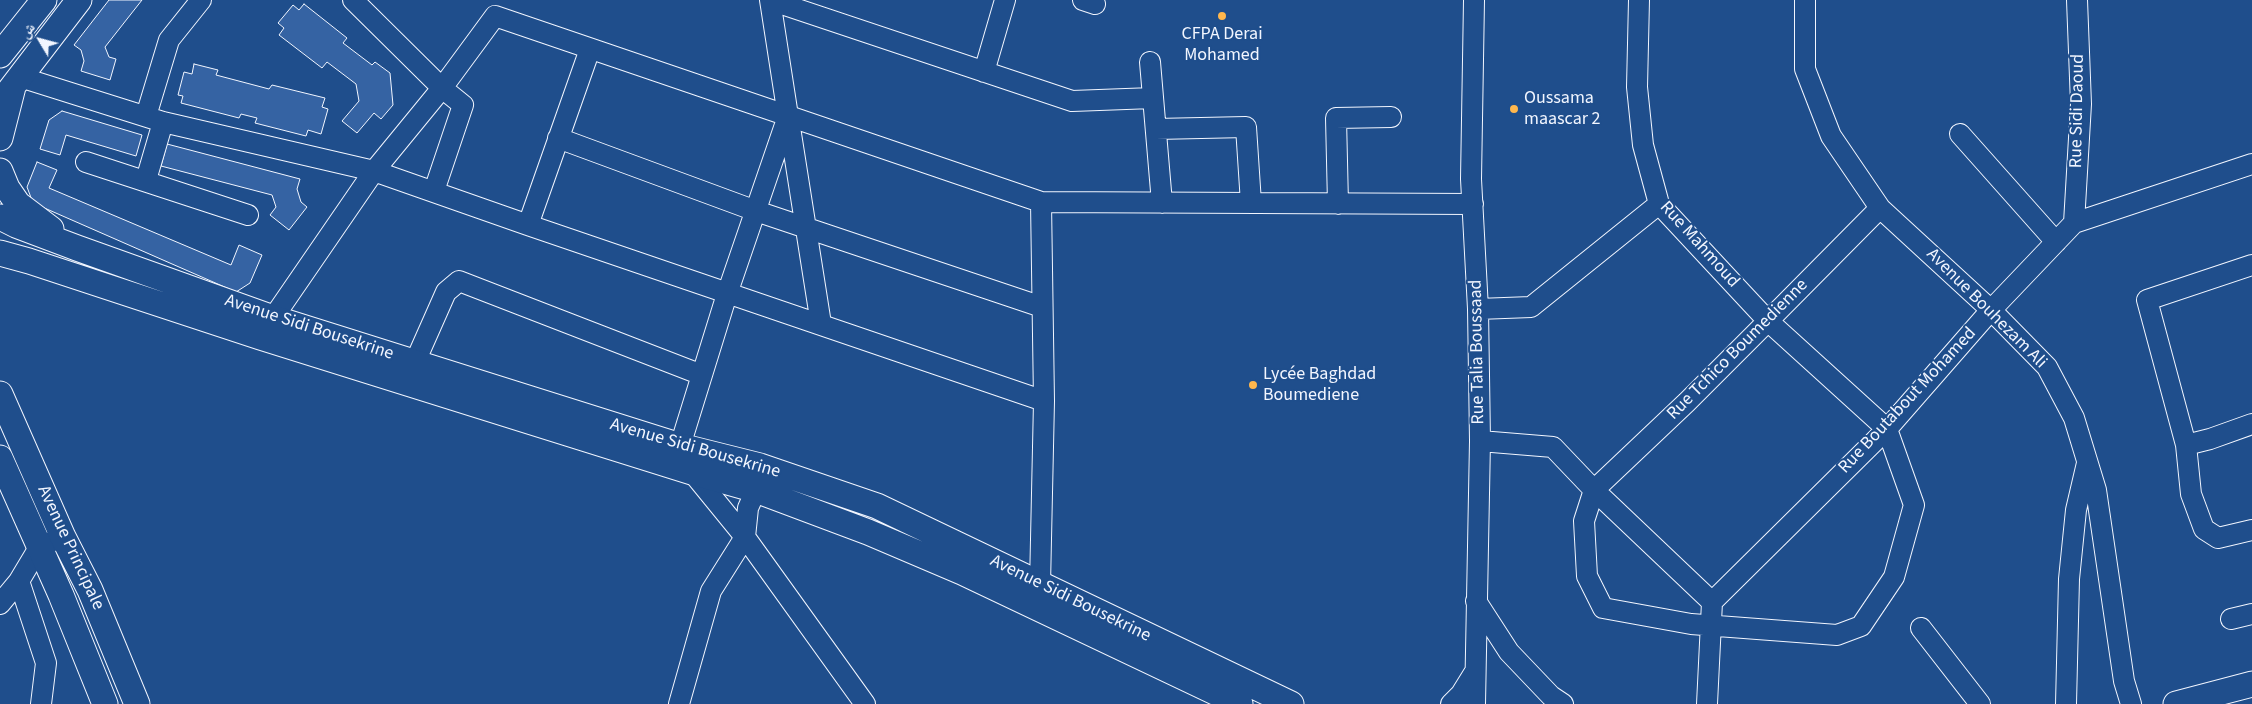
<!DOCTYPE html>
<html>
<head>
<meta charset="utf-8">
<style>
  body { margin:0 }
  #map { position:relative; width:2252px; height:704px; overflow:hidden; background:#1f4e8c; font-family:"Source Sans 3","Noto Naskh Arabic",sans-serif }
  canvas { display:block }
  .north { position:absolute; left:15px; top:15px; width:50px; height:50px; -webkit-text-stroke:4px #1f4e8c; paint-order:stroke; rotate:307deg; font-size:14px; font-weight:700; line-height:20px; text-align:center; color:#f2f6ff }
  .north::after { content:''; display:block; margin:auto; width:18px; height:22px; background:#f2f6ff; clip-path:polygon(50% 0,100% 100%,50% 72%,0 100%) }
</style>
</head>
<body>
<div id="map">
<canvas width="2252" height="704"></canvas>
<div class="north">ش</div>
</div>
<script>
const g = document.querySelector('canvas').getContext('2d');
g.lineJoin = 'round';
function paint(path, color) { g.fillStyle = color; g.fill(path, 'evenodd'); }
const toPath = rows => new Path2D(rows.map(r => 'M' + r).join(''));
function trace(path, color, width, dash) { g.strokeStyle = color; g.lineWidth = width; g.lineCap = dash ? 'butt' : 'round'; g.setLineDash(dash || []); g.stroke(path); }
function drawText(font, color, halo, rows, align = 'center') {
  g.font = font + ' "Source Sans 3",sans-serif'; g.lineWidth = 4; g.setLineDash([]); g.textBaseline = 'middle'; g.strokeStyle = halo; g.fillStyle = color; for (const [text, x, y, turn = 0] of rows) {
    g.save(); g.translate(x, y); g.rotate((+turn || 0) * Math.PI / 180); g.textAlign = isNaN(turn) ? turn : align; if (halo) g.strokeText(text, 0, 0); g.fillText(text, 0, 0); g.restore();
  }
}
const building = toPath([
  [109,0,142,0,105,47,109,57,116,59,110,80,81,71,84,61,81,50,74,45,109,0],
  [304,4,347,38,343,43,372,65,375,62,390,73,393,105,381,119,374,113,357,133,342,121,359,101,356,84,327,62,322,68,279,35,284,28,278,23,293,5,299,10,304,4],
  [194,64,218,70,216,75,269,89,272,85,325,98,322,107,328,109,321,134,308,130,306,136,255,123,257,118,241,114,239,118,181,103,183,96,178,95,184,72,192,74,194,64],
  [62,111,142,135,136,156,66,135,60,155,40,149,49,120,62,111],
  [167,144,300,179,297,189,301,202,307,207,289,230,270,215,276,207,272,195,161,166,167,144],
  [37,162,57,170,49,188,231,265,239,245,262,255,250,283,236,292,33,203,27,187,37,162]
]);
const minor = toPath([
  [353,0,442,88,463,105,434,191],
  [770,0,788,116,727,294,680,446,692,472,745,537,865,704],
  [770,0,1072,101,1153,98],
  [1083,0,1095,4],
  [1474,0,1471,179,1478,309,1480,441,1475,704],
  [1639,0,1637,87,1643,145,1659,204,1768,321,1887,429,1914,505,1894,577,1861,626,1837,635,1691,624,1603,608,1587,576,1584,521,1594,490,1687,402,1768,321,1880,208],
  [1805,0,1805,69,1831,136,1880,208,1991,310,2047,367,2074,418,2096,490,2124,681,2131,704],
  [1150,62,1162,203],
  [984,72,1005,0],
  [20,77,163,122,374,171,528,225,1044,401],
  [146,116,169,40,201,0],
  [789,121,821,324],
  [1156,129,1246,127,1251,203],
  [1960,134,2056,242],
  [558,138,756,211,1042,307],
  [86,162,248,215],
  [146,180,163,122],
  [1338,204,1336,118,1391,117],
  [2074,223,2081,104,2077,0],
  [528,225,590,49],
  [1478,309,1531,307,1659,204],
  [273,318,374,171,442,88,495,16,1041,202,1473,204],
  [415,362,446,292,459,281,702,375],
  [2252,424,2210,439,2186,445,2191,494,2204,529,2218,538,2252,530],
  [1480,441,1553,447,1594,490,1712,602,1707,704],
  [2186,445,2147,300,2252,265],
  [1040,585,1044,401,1041,202],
  [1476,601,1509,652,1551,696,1563,704],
  [1712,602,1887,429,1991,310,2074,223,2252,164],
  [0,604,19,581],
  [2231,619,2252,614],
  [1921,628,1980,704],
  [41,704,46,663,19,581,40,546,51,542],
  [679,704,711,591,745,537,748,508,756,490],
  [1451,704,1461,694,1474,673],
  [2066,704,2069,579,2076,510,2087,463]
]);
const major = toPath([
  [0,55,44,0],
  [0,103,79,0],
  [0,138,13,87],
  [0,171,7,188,18,204,51,229],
  [0,217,16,225,77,248,273,318,680,446,760,466,877,506,1291,704],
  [0,253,29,261,260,337,692,472,756,490,868,532,962,572,1240,704],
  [0,394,63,537,90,590,137,704],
  [0,458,61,595,105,704],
  [2176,704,2252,684]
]);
const markers = [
  [1222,16,5,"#ffb74d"],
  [1514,109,5,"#ffb74d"],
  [1253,385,5,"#ffb74d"]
];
const poiNames = [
  ["CFPA Derai",1222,35,"center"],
  ["Mohamed",1222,56,"center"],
  ["Oussama",1524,99],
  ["maascar 2",1524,120],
  ["Lycée Baghdad",1263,375],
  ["Boumediene",1263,396]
];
const streetNames = [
  ["Rue Sidi Daoud",2078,111,-89],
  ["Rue Mahmoud",1699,245,48],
  ["Avenue Bouhezam Ali",1986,309,45],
  ["Avenue Sidi Bousekrine",309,328,18],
  ["Rue Tchico Boumedienne",1738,350,-45],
  ["Rue Talia Boussaad",1478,352,-91],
  ["Rue Boutabout Mohamed",1908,401,-47],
  ["Avenue Sidi Bousekrine",695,449,16],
  ["Avenue Principale",70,548,65],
  ["Avenue Sidi Bousekrine",1070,599,26]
];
paint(building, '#3563a3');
trace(building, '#f2f6ff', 1);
trace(minor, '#f2f6ff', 22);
trace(major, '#f2f6ff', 27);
trace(minor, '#1f4e8c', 20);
trace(major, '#1f4e8c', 25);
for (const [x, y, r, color] of markers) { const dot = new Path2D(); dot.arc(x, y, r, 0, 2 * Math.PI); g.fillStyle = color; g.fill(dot); trace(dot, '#1f4e8c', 2); }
drawText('18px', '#f2f6ff', '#1f4e8c', poiNames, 'left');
drawText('18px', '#f2f6ff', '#1f4e8c', streetNames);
</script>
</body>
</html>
